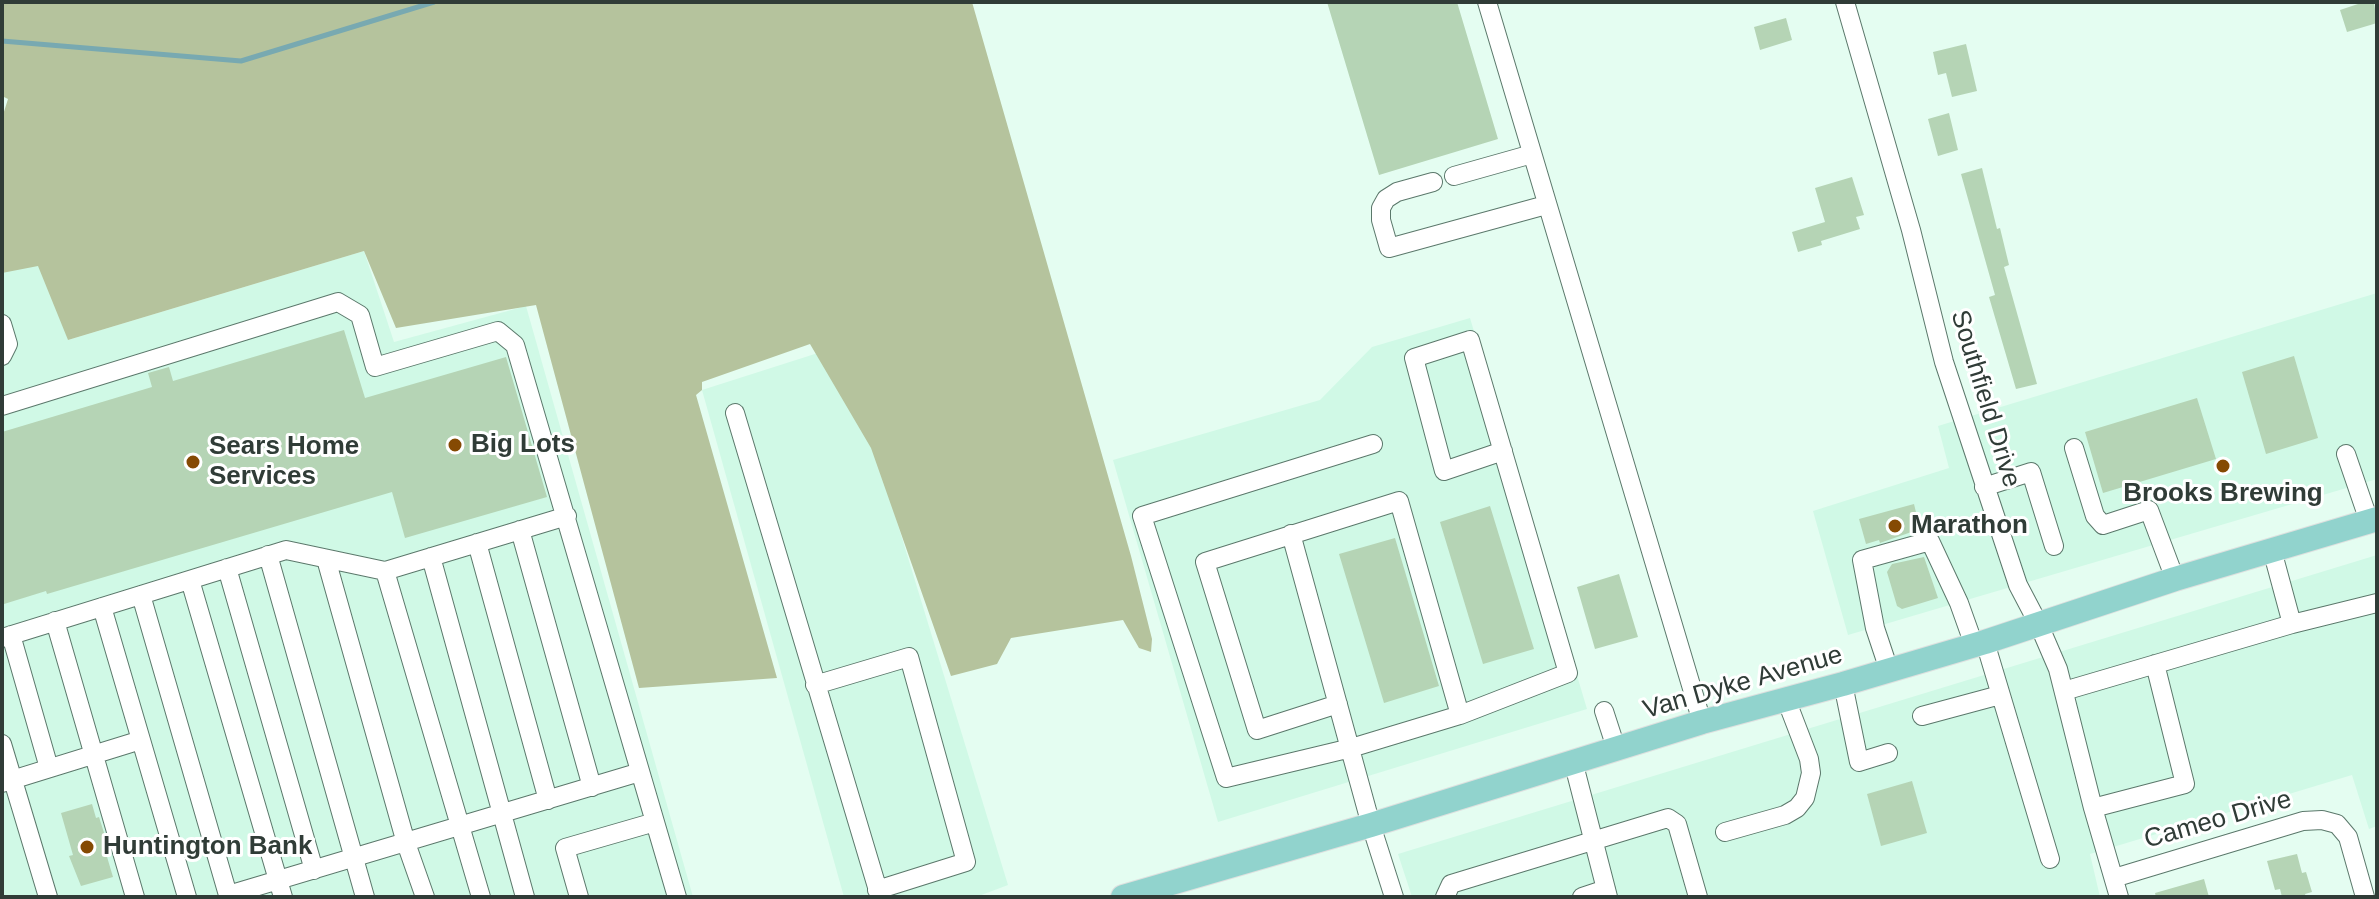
<!DOCTYPE html>
<html>
<head>
<meta charset="utf-8">
<style>
  body { margin:0 }
  #map { position:relative; width:2379px; height:899px; overflow:hidden; background:#e4fdf1; font-family:Arial,sans-serif }
  canvas { display:block }
  .frame { position:absolute; inset:0; border:4px solid #303c37; pointer-events:none }
</style>
</head>
<body>
<div id="map">
<canvas width="2379" height="899"></canvas>
<div class="frame"></div>
</div>
<script>
const g = document.querySelector('canvas').getContext('2d');
g.lineJoin = 'round';
function paint(path, color) { g.fillStyle = color; g.fill(path, 'evenodd'); }
const toPath = rows => new Path2D(rows.map(r => 'M' + r).join(''));
function trace(path, color, width, dash) { g.strokeStyle = color; g.lineWidth = width; g.lineCap = dash ? 'butt' : 'round'; g.setLineDash(dash || []); g.stroke(path); }
function drawText(font, color, halo, rows, align = 'center') {
  g.font = font + ' Arial,sans-serif'; g.lineWidth = 6; g.setLineDash([]); g.textBaseline = 'middle'; g.strokeStyle = halo; g.fillStyle = color; for (const [text, x, y, turn = 0] of rows) {
    g.save(); g.translate(x, y); g.rotate((+turn || 0) * Math.PI / 180); g.textAlign = isNaN(turn) ? turn : align; if (halo) g.strokeText(text, 0, 0); g.fillText(text, 0, 0); g.restore();
  }
}
const built = toPath([
  [44,250,68,340,364,251,394,342,526,306,693,897,2,897,2,262],
  [2377,293,2377,479,1848,635,1813,511,1949,468,1938,426],
  [1470,318,1587,709,1218,822,1113,460,1320,400,1372,347],
  [843,345,1008,885,976,897,844,897,702,390],
  [2377,555,2377,826,2369,829,2352,775,2090,854,2100,897,1412,897,1398,854]
]);
const forest = toPath([
  [2,2,972,2,1131,556,1152,639,1151,652,1139,648,1123,620,1011,638,997,664,951,676,871,448,810,344,702,382,702,390,696,395,777,678,639,688,536,305,396,328,364,251,68,340,38,266,2,273,2,118,8,99,2,96]
]);
const stream = toPath([
  [2,41,241,61,434,2]
]);
const building = toPath([
  [1327,2,1457,2,1498,139,1379,175],
  [2364,2,2374,2,2377,23,2347,32,2340,10],
  [1786,18,1792,40,1760,50,1754,27],
  [1966,44,1977,91,1952,97,1946,73,1938,75,1933,52],
  [1949,113,1958,150,1938,156,1928,119],
  [1982,168,1997,229,2000,228,2009,265,2004,267,2037,384,2016,389,1989,297,1995,295,1961,174],
  [1852,177,1864,215,1856,217,1860,229,1821,241,1822,245,1798,252,1792,232,1825,222,1815,188],
  [344,330,365,398,506,357,547,497,405,538,392,492,47,594,46,591,4,604,2,596,2,432,152,387,148,373,169,367,173,381],
  [2294,356,2318,438,2266,454,2242,372],
  [2197,398,2216,459,2103,493,2085,432],
  [1914,504,1920,529,1880,543,1879,540,1866,544,1859,519],
  [1490,506,1534,649,1483,664,1440,522],
  [1395,538,1439,686,1384,703,1339,554],
  [1924,557,1938,598,1902,609,1897,606,1887,572,1892,564],
  [1619,574,1638,637,1595,649,1577,587],
  [1912,781,1927,833,1881,846,1867,794],
  [92,804,96,818,99,817,106,839,102,840,113,877,81,886,69,856,73,855,61,813],
  [2297,854,2302,873,2306,872,2312,892,2305,894,2306,897,2282,897,2280,889,2275,890,2267,861],
  [2204,879,2209,897,2156,897,2155,893]
]);
const minor = toPath([
  [1487,2,1702,722],
  [1845,2,1911,230,1944,362,2018,585,2039,625,2058,669,2093,808,2119,897],
  [1454,176,1532,154],
  [1433,182,1397,192,1386,199,1381,208,1381,220,1389,248,1546,205],
  [2,324,8,344,2,356],
  [2,406,338,302,360,315,375,367,498,331,515,345,677,897],
  [735,413,880,897],
  [1373,444,1142,516,1226,778,1351,748,1460,715,1568,673,1470,340,1414,358,1444,471,1503,451],
  [2074,448,2095,516,2103,525,2149,510,2175,579],
  [2346,454,2369,521],
  [1984,487,2031,472,2054,546],
  [520,530,592,787],
  [1291,534,1371,825,1394,897],
  [477,543,548,800],
  [268,555,365,897],
  [431,557,525,897],
  [326,559,406,843,425,897],
  [227,568,314,870],
  [385,571,481,897],
  [190,580,283,897],
  [141,595,228,895,640,772],
  [102,607,141,740],
  [55,621,135,897],
  [2292,624,2377,603],
  [11,635,49,768],
  [2,638,286,550,385,571,567,516],
  [1985,642,2050,859],
  [1889,670,1875,628,1862,560,1930,541,1959,603,1974,645],
  [1843,684,1859,762,1888,753],
  [815,685,909,657,966,862,877,890],
  [2064,691,2292,624,2272,550],
  [1338,704,1257,730,1205,562,1399,501,1460,715],
  [1604,711,1616,748],
  [1922,716,2000,695],
  [2,744,48,897],
  [1573,761,1608,897],
  [2,783,141,740,187,897],
  [2093,808,2185,784,2155,664],
  [1725,832,1785,815,1797,808,1805,798,1811,773,1809,759,1786,699],
  [2114,878,2303,821,2322,820,2337,824,2348,837,2365,897],
  [579,897,565,848,655,822],
  [1445,897,1451,884,1668,818,1677,824,1698,897],
  [1582,897,1606,889]
]);
const major = toPath([
  [1123,897,1371,825,1702,722,1843,684,1985,642,2175,579,2377,519]
]);
const markers = [
  [455,445,8,"#854a03"],
  [193,462,8,"#854a03"],
  [2223,466,8,"#854a03"],
  [1895,526,8,"#854a03"],
  [87,847,8,"#854a03"]
];
const streetNames = [
  ["Southfield Drive",1985,399,73],
  ["Van Dyke Avenue",1743,683,-16],
  ["Cameo Drive",2218,820,-16]
];
const poiNames = [
  ["Big Lots",471,445],
  ["Sears Home",209,447],
  ["Services",209,477],
  ["Brooks Brewing",2223,494,"center"],
  ["Marathon",1911,526],
  ["Huntington Bank",103,847]
];
paint(built, '#d0f9e6');
paint(forest, '#b5c39d');
trace(stream, '#78a9b1', 5);
paint(building, '#b5d4b5');
trace(minor, '#5b786b', 20);
trace(major, '#dee0df', 26);
trace(minor, '#fff', 18);
trace(major, '#91d3cd', 24);
for (const [x, y, r, color] of markers) { const dot = new Path2D(); dot.arc(x, y, r, 0, 2 * Math.PI); g.fillStyle = color; g.fill(dot); trace(dot, '#fff', 3); }
drawText('26px', '#303c37', '#fff', streetNames);
drawText('bold 26px', '#303c37', '#fff', poiNames, 'left');
</script>
</body>
</html>
